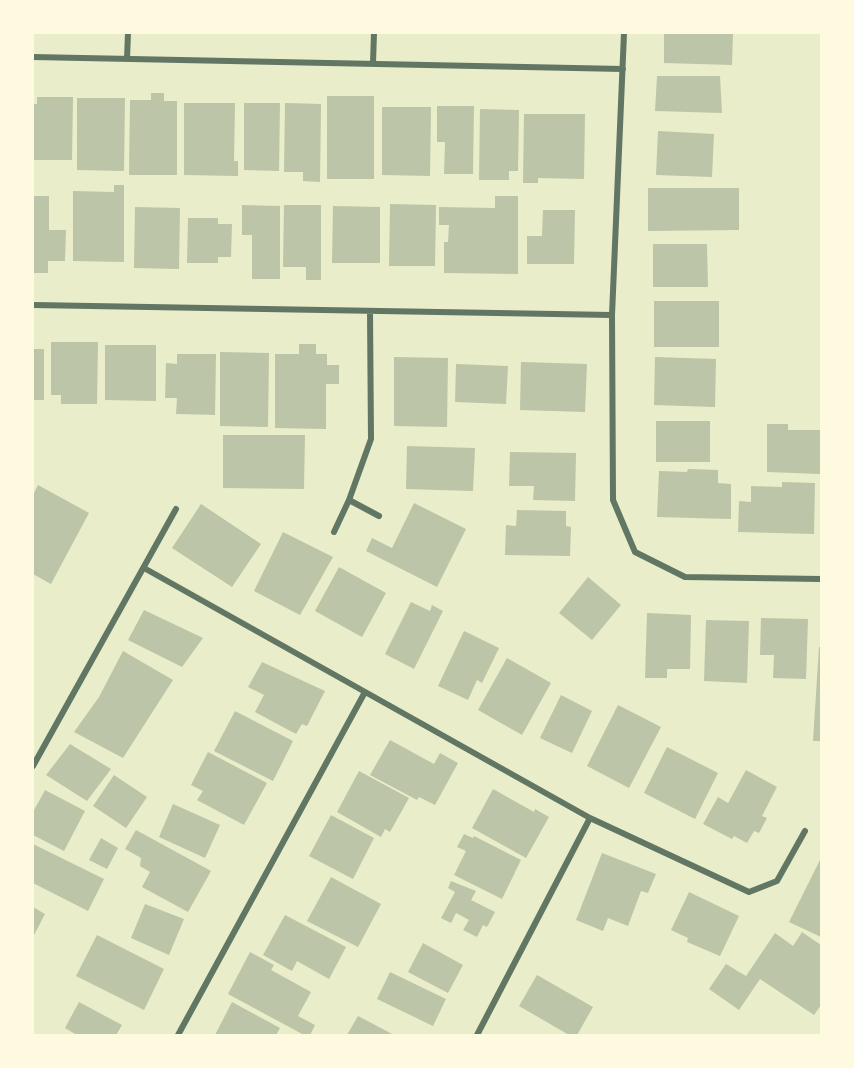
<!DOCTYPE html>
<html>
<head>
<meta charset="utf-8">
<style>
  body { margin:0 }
  #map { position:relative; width:854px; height:1068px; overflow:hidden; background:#e9edc9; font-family:"Alegreya Sans",sans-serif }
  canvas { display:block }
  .frame { position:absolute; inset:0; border:34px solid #fefae0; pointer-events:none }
</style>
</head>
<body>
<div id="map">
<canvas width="854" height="1068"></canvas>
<div class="frame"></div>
</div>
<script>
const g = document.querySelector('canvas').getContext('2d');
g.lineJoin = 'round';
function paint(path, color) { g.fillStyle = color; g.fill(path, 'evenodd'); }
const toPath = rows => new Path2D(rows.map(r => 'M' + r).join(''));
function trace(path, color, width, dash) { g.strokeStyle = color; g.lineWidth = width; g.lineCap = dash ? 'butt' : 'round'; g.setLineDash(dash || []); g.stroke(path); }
const building = toPath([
  [664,33,733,33,732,65,664,63],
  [657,76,720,76,722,113,655,111],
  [151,93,164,93,164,101,177,101,177,175,129,175,130,100,151,100],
  [327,96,374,96,374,179,327,179],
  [37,97,73,97,72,160,33,160,33,104,37,104],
  [77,98,125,98,124,171,77,170],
  [184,103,235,103,234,161,238,161,238,176,184,175],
  [244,103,280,103,279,171,244,170],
  [285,103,321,104,320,182,303,181,303,172,284,172],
  [437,106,474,106,473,174,444,174,445,142,437,142],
  [382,107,431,107,430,176,382,175],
  [480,109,519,110,518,171,509,171,509,180,479,180],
  [524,114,585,114,584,179,538,178,538,183,523,183],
  [658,131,714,134,712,177,656,175],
  [114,185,124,185,124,262,73,261,73,191,114,192],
  [648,188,739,188,739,230,648,231],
  [33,196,49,196,49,230,66,230,65,261,48,261,48,273,33,273],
  [495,196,518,196,518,274,444,273,444,242,448,242,449,225,439,225,439,207,495,208],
  [390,204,436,205,435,266,389,266],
  [242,205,280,206,280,279,252,279,252,235,242,235],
  [284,205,321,205,321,280,306,280,306,267,283,267],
  [333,206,380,207,380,263,332,263],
  [135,207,180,208,179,269,134,268],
  [543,210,575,210,574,264,527,264,527,236,542,236],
  [188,218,218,218,218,224,232,224,231,257,218,257,218,263,187,263],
  [653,244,707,244,708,287,653,287],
  [654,301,719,301,719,347,654,347],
  [51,342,98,342,97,404,61,404,61,395,51,395],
  [299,344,316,344,316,354,327,354,327,365,339,365,339,384,326,384,326,429,275,428,275,354,299,354],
  [105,345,156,345,156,401,105,400],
  [33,349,44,349,44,400,33,400],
  [220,352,269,353,268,427,220,426],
  [177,354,216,354,215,415,176,414,177,398,165,398,166,363,177,364],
  [394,357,448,358,447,427,394,426],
  [655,357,716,359,715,407,654,405],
  [521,362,587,364,585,412,520,410],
  [456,364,508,366,506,404,455,402],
  [656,421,710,421,710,462,656,462],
  [767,424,788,424,788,430,821,430,821,474,767,472],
  [223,435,305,435,304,489,223,488],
  [407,446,475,448,473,491,406,489],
  [510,452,576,453,575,501,533,500,534,486,509,486],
  [688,469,718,470,718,483,731,484,731,519,657,517,659,471,687,472],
  [782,482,815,483,814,534,738,532,739,501,751,502,751,486,782,487],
  [38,485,89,513,51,584,33,574,33,495],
  [414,503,466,529,437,587,366,551,372,538,392,548],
  [201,504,261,544,232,587,172,548],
  [517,510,566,511,566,526,571,527,570,556,505,555,506,525,516,526],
  [283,532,333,557,300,615,254,591],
  [339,567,386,593,362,637,315,611],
  [588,577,621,605,592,640,559,613],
  [411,602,430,611,432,605,443,611,414,669,385,654],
  [144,610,203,638,182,667,128,640],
  [647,613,691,615,690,669,667,669,667,678,645,678],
  [761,618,808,619,806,679,773,678,774,655,760,655],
  [706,620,749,621,747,683,704,681],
  [464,631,499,648,482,683,477,680,468,700,438,686],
  [819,647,821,647,821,741,813,741],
  [123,651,173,680,123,758,74,732,99,697],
  [507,658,551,683,522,735,478,710],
  [262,662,325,691,307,726,302,724,296,734,255,712,264,695,248,687],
  [561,695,592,711,572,753,540,738],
  [618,705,661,727,629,788,587,766],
  [235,711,293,741,273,781,214,751],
  [390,740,434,764,440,753,458,763,435,805,419,797,417,800,370,775],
  [70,744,111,769,87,801,46,775],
  [667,747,718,773,695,819,644,793],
  [208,752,267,783,244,825,197,800,203,791,191,785],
  [746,770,777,787,762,816,767,818,759,833,754,831,747,843,734,836,732,839,703,824,718,797,728,803],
  [359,771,409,798,390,832,385,829,381,837,337,812],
  [114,775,147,797,126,828,93,806],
  [493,789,534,812,535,809,549,817,526,858,472,828],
  [45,790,85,811,64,851,33,835,33,812],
  [173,804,220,825,205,858,159,837],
  [331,815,374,838,353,879,309,856],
  [136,830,211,871,188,912,142,887,150,872,140,866,141,858,125,849],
  [464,834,473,838,474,836,521,860,502,899,454,875,466,851,457,847],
  [101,838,118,848,107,869,89,860],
  [33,844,104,879,88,911,33,883],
  [602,853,656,874,648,893,641,891,628,926,608,918,603,931,576,920],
  [821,858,821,937,789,922],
  [331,877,381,904,358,947,307,921],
  [451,881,476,891,471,900,495,912,487,927,483,925,477,937,463,930,469,920,456,913,451,923,441,918,455,892,448,888],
  [689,892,739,916,720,956,687,942,688,938,671,930],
  [145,904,184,919,169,955,131,938],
  [33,907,45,914,33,937],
  [285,915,346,947,329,979,297,961,292,971,263,955],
  [802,932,821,945,821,1005,814,1015,760,979,739,1010,709,989,726,964,746,976,775,933,793,946],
  [97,935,164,969,144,1010,76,976],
  [423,943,463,965,448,993,408,972],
  [250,952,274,965,271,970,311,992,298,1016,315,1025,310,1035,304,1035,228,994],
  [390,972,446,999,433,1026,377,999],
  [537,975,593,1007,577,1035,569,1035,519,1006],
  [79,1002,122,1025,116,1035,77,1035,65,1028],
  [232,1002,280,1028,276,1035,215,1035],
  [358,1016,394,1035,347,1035]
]);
const minor = toPath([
  [624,33,612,315,613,500,635,552,685,577,821,579],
  [33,57,623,69],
  [127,59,128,33],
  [373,63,374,33],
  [33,305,612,315],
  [349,500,379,516],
  [334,532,349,500,371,439,370,312],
  [144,568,590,818,749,892,777,881,805,831],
  [33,766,176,509],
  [178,1035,365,692],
  [477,1035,590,818]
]);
paint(building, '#bcc5a7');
trace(minor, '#617663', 6);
</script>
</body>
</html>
